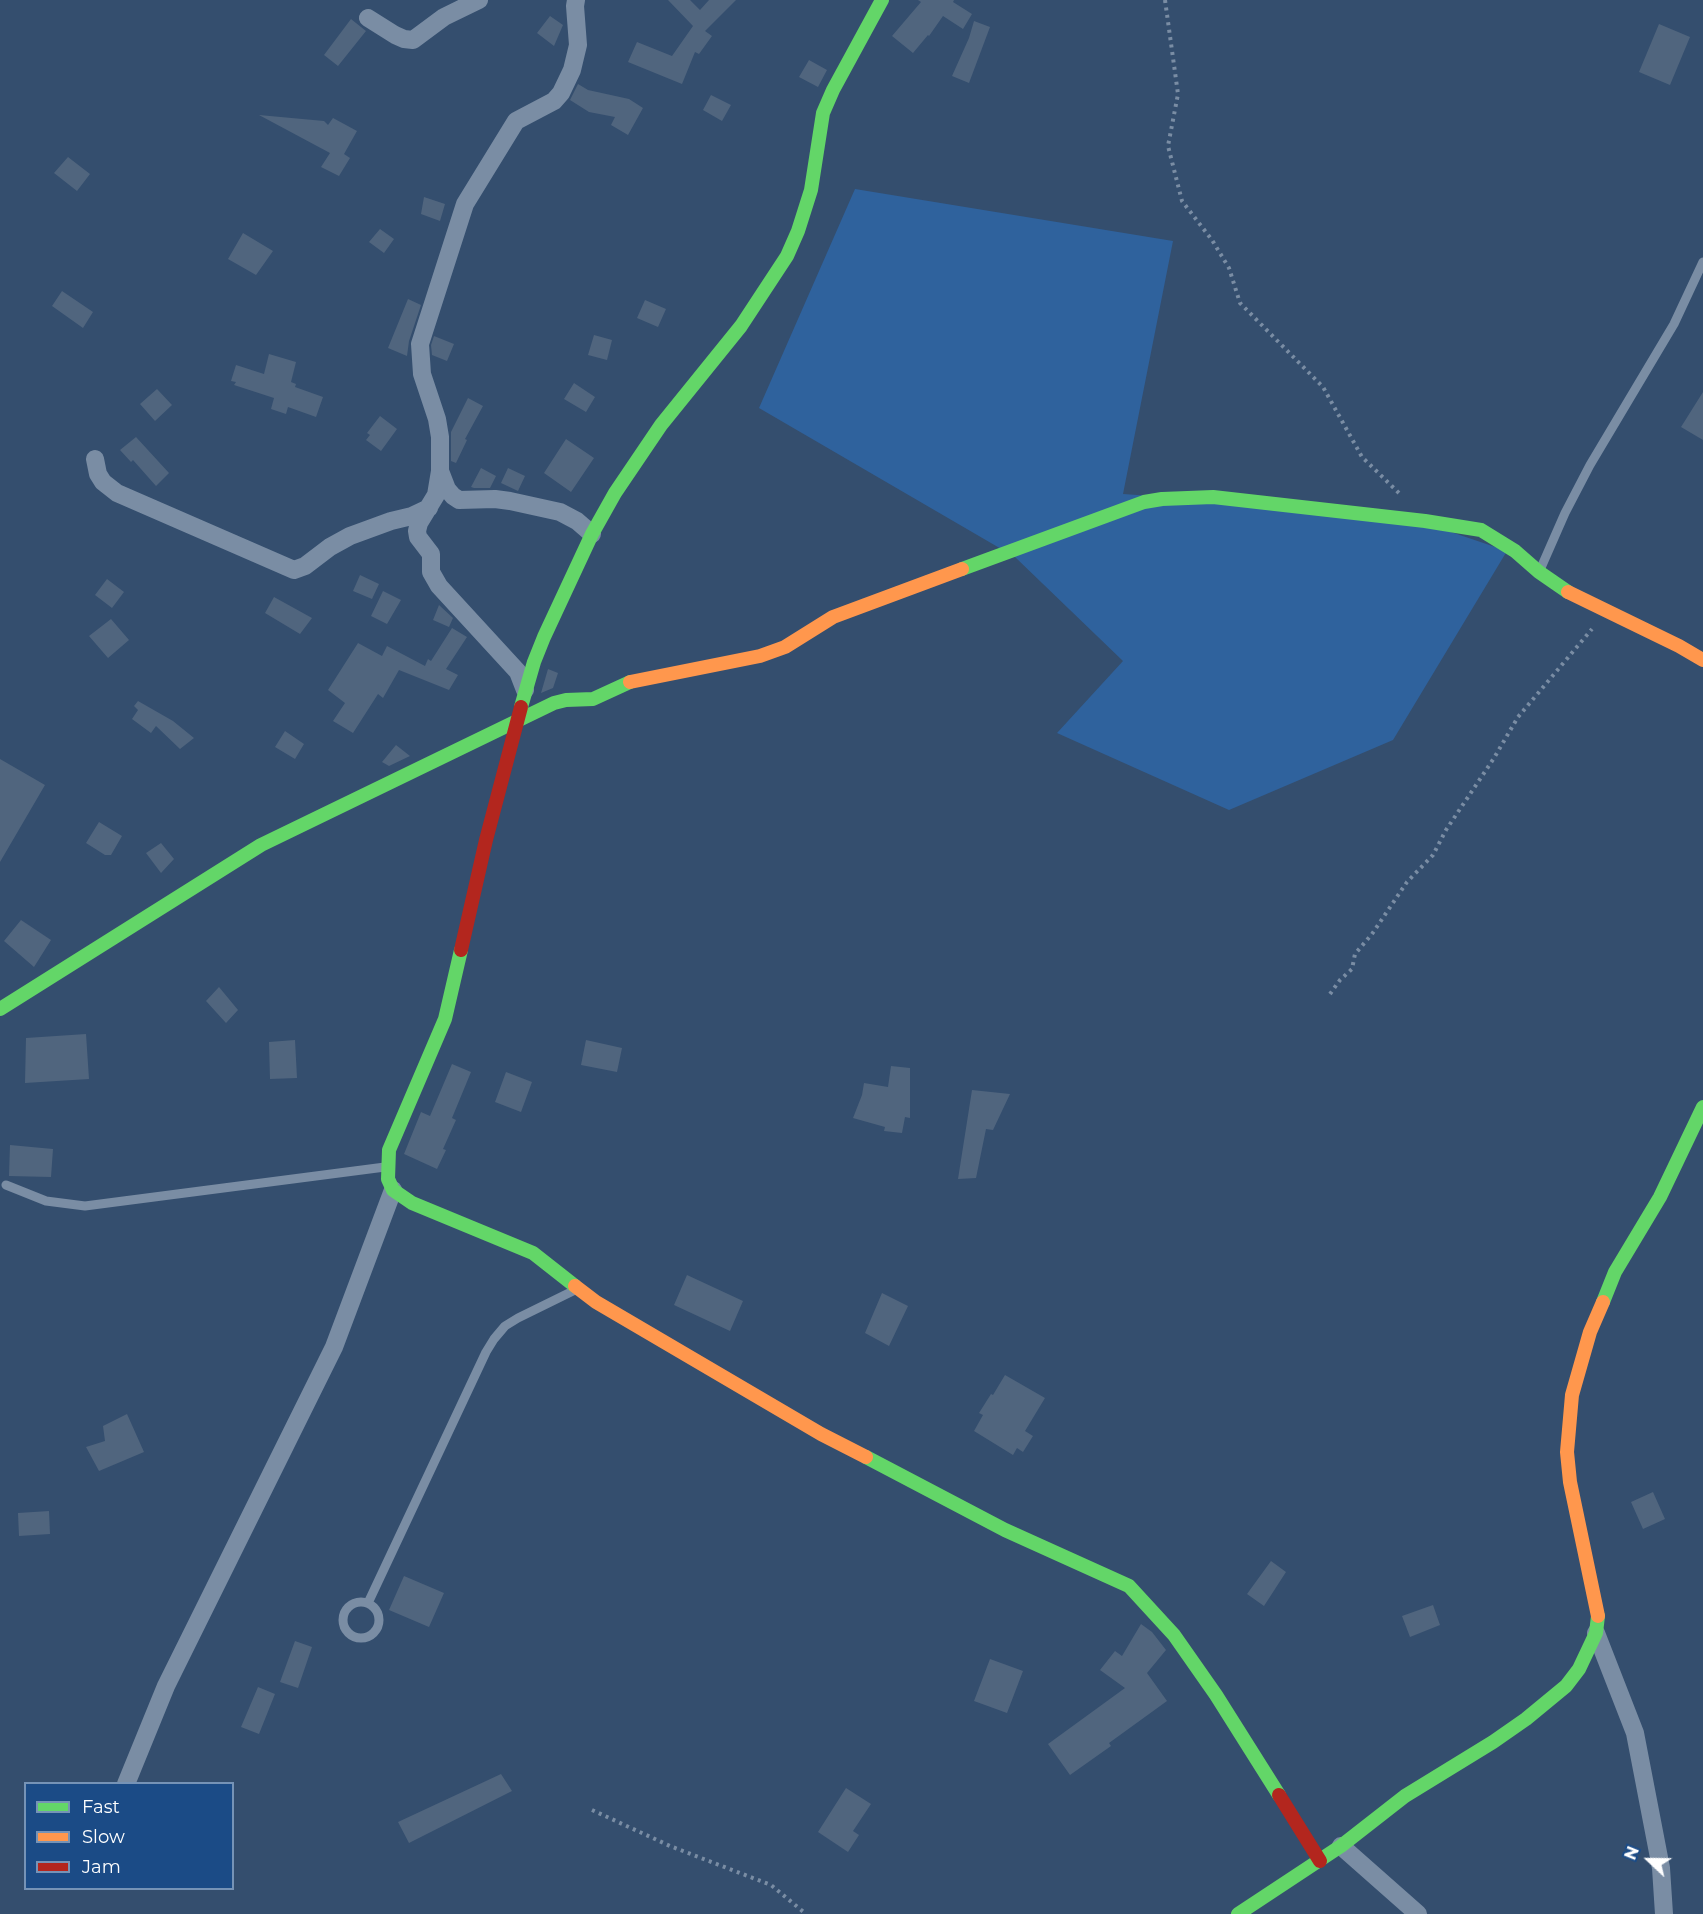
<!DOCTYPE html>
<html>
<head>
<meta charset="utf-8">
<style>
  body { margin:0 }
  #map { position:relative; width:1703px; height:1914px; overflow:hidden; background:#344e6e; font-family:Montserrat,sans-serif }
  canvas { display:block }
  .legend { position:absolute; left:24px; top:1782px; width:210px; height:108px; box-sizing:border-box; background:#1b4b86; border:2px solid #7693b6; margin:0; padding:8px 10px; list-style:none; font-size:18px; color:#fff }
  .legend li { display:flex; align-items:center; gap:12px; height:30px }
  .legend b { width:30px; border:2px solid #7693b6 }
  .north { position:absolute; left:1619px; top:1830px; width:60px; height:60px; -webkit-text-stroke:4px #1b4b86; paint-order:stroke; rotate:292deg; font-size:16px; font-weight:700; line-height:24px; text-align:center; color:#fff }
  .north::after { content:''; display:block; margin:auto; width:21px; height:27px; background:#fff; clip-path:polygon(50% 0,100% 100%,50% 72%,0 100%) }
</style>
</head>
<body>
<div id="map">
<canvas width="1703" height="1914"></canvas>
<ul class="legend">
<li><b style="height:8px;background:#63d668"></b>Fast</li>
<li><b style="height:8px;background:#ff974d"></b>Slow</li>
<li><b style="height:8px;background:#b3261e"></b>Jam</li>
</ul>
<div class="north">N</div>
</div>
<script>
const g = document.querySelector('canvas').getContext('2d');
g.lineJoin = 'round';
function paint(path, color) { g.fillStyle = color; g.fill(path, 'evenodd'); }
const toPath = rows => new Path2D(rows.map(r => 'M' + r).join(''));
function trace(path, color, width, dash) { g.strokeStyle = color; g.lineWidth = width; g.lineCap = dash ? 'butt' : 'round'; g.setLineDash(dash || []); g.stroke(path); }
const green = toPath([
  [855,189,1173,241,1123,494,1395,513,1507,551,1393,740,1229,810,1057,733,1123,661,1015,557,759,408]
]);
const building = toPath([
  [668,0,690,0,700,10,709,0,736,0,705,31,712,36,699,54,695,52,682,84,628,62,637,42,672,56,693,26],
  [918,0,954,0,953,2,972,14,963,29,943,16,929,36,928,35,913,53,892,36,921,2],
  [550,16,563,25,554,46,537,33],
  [351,19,366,31,338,66,324,55],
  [974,21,990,27,969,83,952,76,969,38],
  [1659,24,1690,37,1670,85,1639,72],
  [809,60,827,70,818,87,799,77],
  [578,84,588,90,629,99,643,108,628,135,611,125,615,117,589,112,570,100],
  [711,95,731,105,722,121,703,110],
  [259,115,324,121,328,125,333,118,357,131,344,154,350,158,339,176,321,167,330,153],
  [68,157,90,174,77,191,54,173],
  [424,197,445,204,440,221,421,214],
  [380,229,394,239,384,253,369,242],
  [243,233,273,251,256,275,228,259],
  [62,291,93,312,83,328,52,306],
  [408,299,421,305,409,341,407,356,388,348],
  [645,300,666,309,658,327,637,318],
  [594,335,612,340,607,360,588,355],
  [434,336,454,344,447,361,432,355,431,345],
  [269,354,296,362,291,382,296,384,295,387,323,397,316,417,288,407,286,414,271,409,274,398,234,385,236,382,231,381,236,365,264,374],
  [574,383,595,397,586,412,564,399],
  [157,389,172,405,155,421,140,404],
  [1703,392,1703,440,1681,427],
  [468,398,483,406,465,439,467,440,456,463,451,461,451,432],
  [380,416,397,429,381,451,366,440,370,435,367,433],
  [136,437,169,473,156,486,133,460,131,462,120,450],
  [566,439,594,458,571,492,544,473],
  [481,468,496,476,490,488,474,488,471,487],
  [508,468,525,476,518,491,501,483],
  [360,575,379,584,372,599,353,591],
  [107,579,124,592,112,608,95,595],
  [383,591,401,600,387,624,371,616],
  [274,597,312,618,300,634,265,613],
  [439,605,453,618,449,627,433,620],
  [111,619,129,640,108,658,89,636],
  [452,628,467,637,446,669,458,675,449,690,399,670,383,698,378,694,353,733,333,721,345,703,328,690,358,643,382,656,387,646,425,666,428,659,431,661],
  [548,669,558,673,553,688,541,693],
  [138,701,173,721,194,738,180,749,156,726,151,733,132,719,138,710,134,706],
  [285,731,304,744,295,759,275,747],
  [396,745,410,756,389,766,382,762],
  [0,759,45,785,0,862],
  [99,822,122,836,111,855,105,855,86,843],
  [161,843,174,859,161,873,146,853],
  [21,920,51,940,34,967,4,941],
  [219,987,238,1010,226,1023,206,1001],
  [86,1034,89,1079,25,1083,26,1038],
  [295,1040,297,1078,270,1079,269,1042],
  [586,1040,622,1048,617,1072,581,1065],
  [452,1064,471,1072,452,1118,456,1120,443,1149,446,1150,437,1169,404,1154,421,1112,430,1116],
  [891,1066,910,1068,910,1118,905,1117,902,1133,884,1131,885,1127,853,1118,862,1095,864,1083,888,1087],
  [506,1072,532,1082,521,1112,495,1102],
  [972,1090,1010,1094,993,1130,986,1129,976,1178,958,1179],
  [10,1145,53,1149,51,1177,9,1176],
  [687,1275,743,1301,730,1331,674,1305],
  [882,1293,908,1306,889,1346,865,1333],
  [1005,1375,1045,1398,1025,1431,1033,1436,1023,1452,1017,1448,1013,1455,974,1431,983,1415,979,1413,991,1394,993,1395],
  [127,1414,144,1452,99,1471,86,1447,105,1441,103,1426],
  [1653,1492,1665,1519,1643,1529,1631,1502],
  [49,1511,50,1534,19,1536,18,1513],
  [1271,1561,1286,1572,1264,1606,1247,1594],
  [404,1576,444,1593,429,1627,389,1610],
  [1433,1605,1440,1625,1410,1637,1402,1616],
  [1141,1624,1152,1632,1166,1650,1147,1673,1167,1701,1109,1743,1111,1746,1070,1775,1048,1744,1125,1688,1100,1670,1115,1651,1122,1656],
  [295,1641,312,1647,298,1688,280,1682],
  [990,1659,1023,1671,1007,1713,974,1701],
  [258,1687,275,1694,259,1734,241,1727],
  [501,1774,512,1791,409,1843,398,1822],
  [846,1788,871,1804,853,1831,859,1835,848,1852,818,1832]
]);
const path = toPath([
  [1165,0,1178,94,1168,146,1182,201,1212,240,1229,268,1240,303,1323,387,1362,457,1402,496],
  [1330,994,1340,980,1352,969,1355,954,1372,934,1407,882,1433,855,1446,830,1494,758,1518,717,1592,629],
  [592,1810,670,1846,771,1885,806,1914]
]);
const lane = toPath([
  [1540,570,1565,513,1590,465,1674,324,1703,262],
  [6,1185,46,1201,85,1206,385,1167],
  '343 1620a18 18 0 1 1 36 0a18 18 0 1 1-36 0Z',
  [368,1603,486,1352,494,1339,505,1326,518,1318,575,1290]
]);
const street = toPath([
  [368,18,395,35,404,39,413,40,444,17,479,0],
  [95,459,98,474,103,482,117,493,294,570,305,566,330,547,350,536,391,521,412,516,429,508],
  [440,471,447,489,453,496,459,500,495,499,510,501,560,512,577,521,592,534],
  [525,690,518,672,439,586,431,572,431,554,418,537,417,531,419,523,436,495,440,471,440,437,437,419,422,374,420,344,465,204,516,121,554,101,561,93,572,70,578,45,575,6,576,0],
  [1596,1633,1635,1733,1661,1868,1664,1914],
  [126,1784,166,1686,334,1347,393,1190],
  [1341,1846,1418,1914]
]);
const fast = toPath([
  [962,569,1144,502,1162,499,1213,497,1425,521,1481,530,1515,551,1539,572,1568,592],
  [521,707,534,662,544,637,592,534,615,493,661,425,741,326,787,256,798,231,811,190,823,113,833,90,882,0],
  [461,950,445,1019,389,1150,388,1179,393,1190,412,1203,533,1253,575,1286],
  [0,1009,261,845,554,703,566,700,593,699,630,682],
  [1603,1302,1615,1272,1660,1197,1703,1107],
  [866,1457,1005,1530,1129,1586,1174,1635,1216,1695,1279,1795],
  [1238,1914,1341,1846,1405,1796,1493,1742,1526,1719,1566,1686,1579,1669,1596,1633,1598,1616]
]);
const slow = toPath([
  [1568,592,1679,646,1703,660],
  [630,682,760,656,785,647,833,617,962,569],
  [575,1286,596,1302,821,1434,866,1457],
  [1598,1616,1570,1482,1567,1452,1572,1395,1590,1332,1603,1302]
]);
const jam = toPath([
  [461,950,486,840,521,707],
  [1279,1795,1320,1861]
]);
paint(green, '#2f629d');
paint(building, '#50657e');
trace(path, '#7a8da4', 4, [3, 4.5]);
trace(lane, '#7a8da4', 9);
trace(street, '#7a8da4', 18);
trace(fast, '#63d668', 14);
trace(slow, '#ff974d', 14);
trace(jam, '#b3261e', 14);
</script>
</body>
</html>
